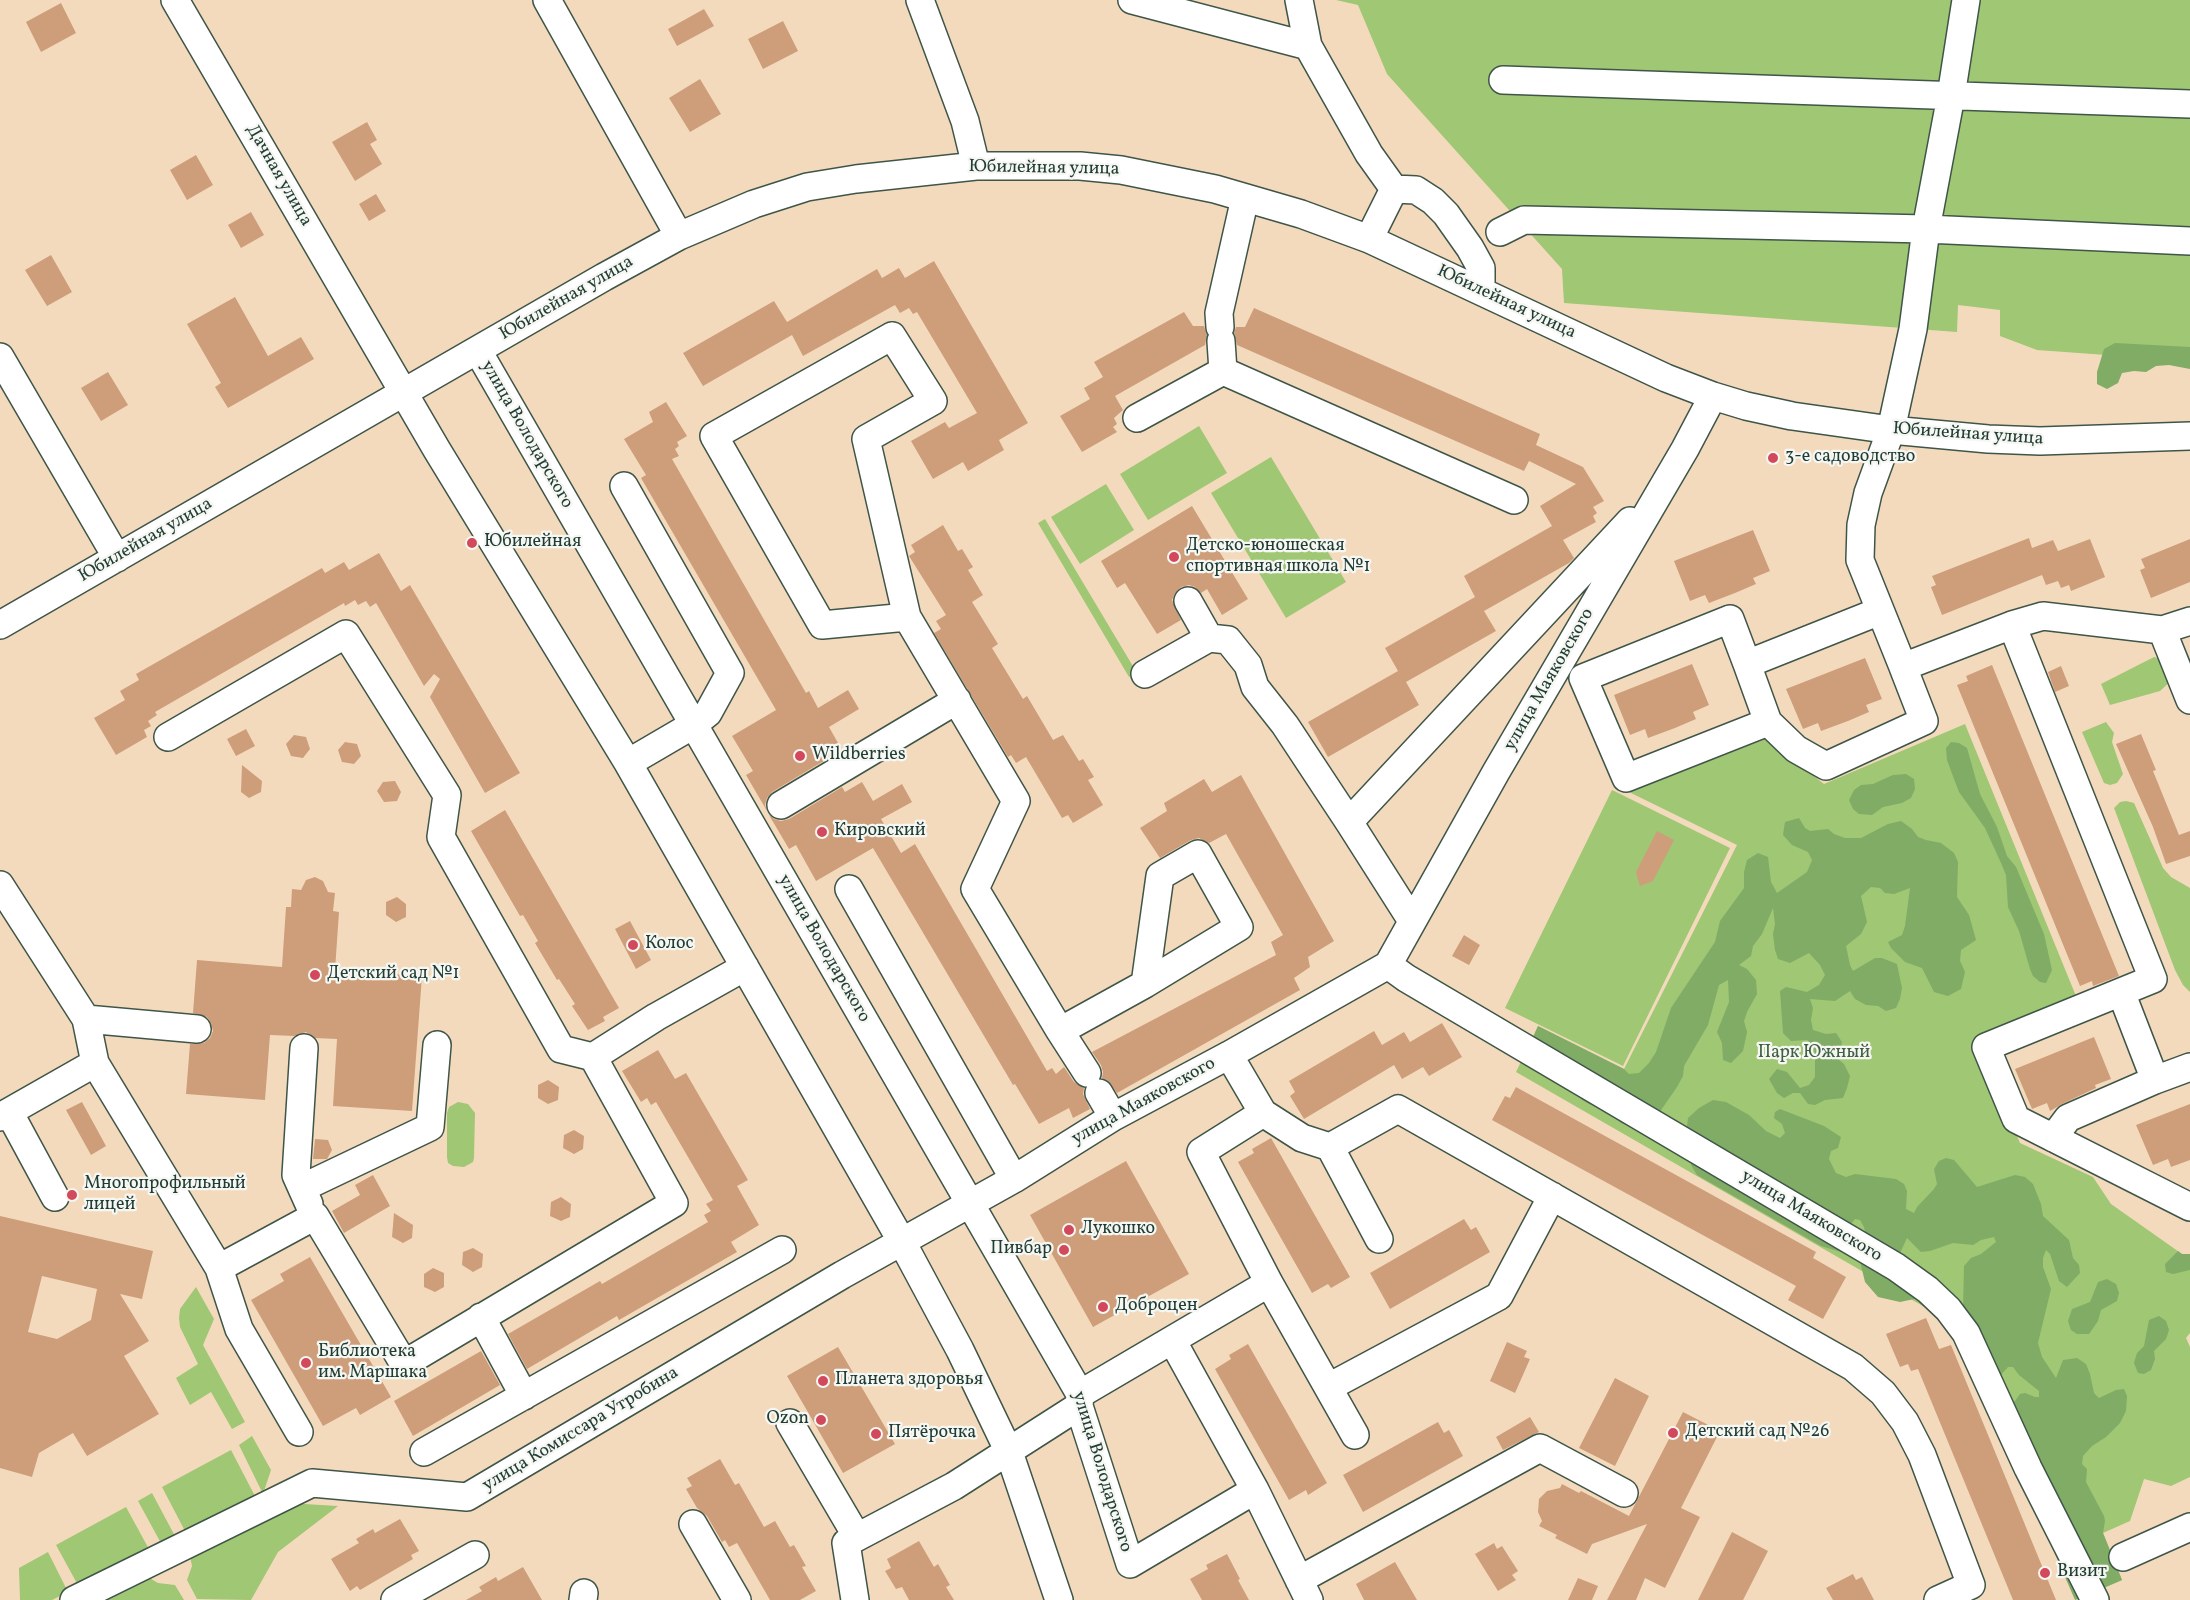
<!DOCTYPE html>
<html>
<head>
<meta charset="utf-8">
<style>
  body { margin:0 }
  canvas { display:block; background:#f3dabc }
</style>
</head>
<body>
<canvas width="2190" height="1600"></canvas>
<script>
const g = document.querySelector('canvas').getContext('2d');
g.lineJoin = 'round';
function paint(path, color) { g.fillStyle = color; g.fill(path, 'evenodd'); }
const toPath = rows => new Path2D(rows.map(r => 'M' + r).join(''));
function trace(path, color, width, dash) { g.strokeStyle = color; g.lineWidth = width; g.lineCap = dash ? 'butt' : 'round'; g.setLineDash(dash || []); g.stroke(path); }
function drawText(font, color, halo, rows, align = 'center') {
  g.font = font + ' Vollkorn,serif'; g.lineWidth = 4.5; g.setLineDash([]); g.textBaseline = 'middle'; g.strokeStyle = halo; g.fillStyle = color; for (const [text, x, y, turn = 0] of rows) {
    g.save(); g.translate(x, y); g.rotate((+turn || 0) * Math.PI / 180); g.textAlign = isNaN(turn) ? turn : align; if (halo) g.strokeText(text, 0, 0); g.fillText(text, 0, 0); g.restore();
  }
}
const green = toPath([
  [1336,0,2190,0,2190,361,2037,350,2000,336,2000,310,1958,305,1957,332,1564,303,1562,269,1387,74,1358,5],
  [1199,426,1227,473,1148,520,1120,474],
  [1271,457,1346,582,1286,618,1211,493],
  [1106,484,1134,530,1080,564,1051,517],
  [1045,519,1137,673,1129,677,1038,523],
  [2154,657,2164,660,2173,679,2160,691,2110,705,2101,684],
  [2106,722,2114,733,2112,742,2123,774,2117,783,2110,785,2104,783,2082,732],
  [1965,724,2078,1001,1977,1043,2020,1143,2093,1177,2111,1204,2182,1254,2190,1254,2190,1333,2186,1338,2190,1347,2190,1477,2171,1486,2144,1479,2130,1521,2103,1533,2122,1580,2077,1600,1963,1342,1928,1309,1516,1072,1538,1026,1624,1069,1737,845,1629,792,1766,739,1824,784],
  [1612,790,1730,848,1623,1066,1505,1008],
  [2126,801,2134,803,2163,868,2171,877,2190,888,2190,992,2183,985,2175,970,2114,808,2120,802],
  [458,1102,468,1104,475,1113,474,1158,473,1162,464,1167,453,1166,448,1163,447,1157,447,1113,449,1107],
  [196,1287,214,1319,203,1345,245,1422,232,1429,211,1392,190,1405,176,1378,198,1364,180,1327,179,1318,180,1309],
  [252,1436,271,1470,263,1494,239,1445],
  [231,1450,256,1498,186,1533,162,1487],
  [152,1493,176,1538,162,1545,138,1501],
  [287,1503,338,1506,278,1552,251,1600,197,1599,187,1580,192,1566,189,1551],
  [126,1507,150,1551,79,1587,56,1545],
  [48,1552,68,1592,52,1600,20,1600,19,1568],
  [143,1574,158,1583,175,1585,184,1600,89,1600]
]);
const forest = toPath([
  [2115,343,2190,347,2190,369,2169,365,2156,366,2146,372,2134,371,2122,373,2118,383,2107,389,2097,384,2097,372,2104,349],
  [1951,742,1959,743,1967,748,1980,794,1997,827,2007,856,2016,867,2044,934,2052,970,2046,983,2040,982,2033,976,2030,969,2019,931,2008,907,2006,875,2001,863,1985,828,1959,792,1954,779,1947,760,1946,748],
  [1906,774,1914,779,1915,789,1911,798,1902,803,1883,807,1872,815,1859,814,1853,809,1849,800,1854,790,1861,785,1873,784,1893,775],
  [1799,818,1805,828,1810,831,1828,829,1834,834,1845,838,1861,838,1888,824,1901,821,1912,829,1918,837,1926,840,1941,843,1954,853,1958,862,1957,897,1969,915,1976,940,1961,950,1960,961,1965,972,1961,989,1948,996,1934,992,1922,968,1905,962,1891,948,1888,942,1902,935,1905,926,1910,888,1894,894,1885,893,1880,888,1871,887,1861,896,1867,922,1861,934,1846,946,1850,965,1853,971,1875,958,1882,958,1897,964,1902,988,1900,999,1896,1008,1886,1011,1878,1006,1866,1005,1855,999,1850,991,1835,1001,1810,999,1813,1008,1811,1020,1813,1030,1826,1034,1836,1033,1842,1042,1838,1059,1844,1064,1850,1076,1847,1088,1843,1098,1825,1100,1815,1105,1808,1104,1800,1093,1793,1093,1784,1098,1777,1093,1769,1079,1777,1069,1787,1072,1800,1088,1809,1085,1815,1077,1815,1056,1814,1047,1807,1040,1791,1041,1783,1033,1780,991,1786,987,1807,992,1819,985,1825,975,1820,965,1809,953,1790,963,1778,959,1775,950,1773,934,1775,924,1773,908,1762,934,1753,946,1751,956,1739,965,1747,969,1756,980,1757,994,1747,1012,1744,1021,1747,1032,1743,1051,1731,1063,1723,1060,1722,1043,1717,1032,1729,1002,1728,980,1719,985,1708,1025,1684,1066,1683,1076,1677,1087,1657,1116,1638,1130,1621,1123,1603,1108,1591,1105,1582,1100,1532,1040,1538,1026,1624,1069,1629,1074,1639,1073,1649,1063,1656,1052,1671,1008,1715,942,1720,921,1744,888,1744,872,1747,860,1758,853,1768,857,1771,882,1777,893,1807,872,1812,860,1808,852,1792,845,1783,835,1785,822],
  [1713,1100,1726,1102,1749,1115,1766,1131,1780,1138,1785,1133,1782,1124,1774,1118,1775,1112,1780,1109,1824,1126,1841,1137,1838,1148,1831,1151,1829,1159,1836,1173,1846,1177,1855,1174,1896,1179,1904,1184,1907,1191,1906,1209,1914,1213,1917,1207,1934,1189,1937,1184,1934,1169,1939,1161,1946,1158,1954,1160,1977,1187,2015,1175,2025,1177,2033,1184,2041,1204,2043,1216,2069,1240,2073,1258,2079,1265,2080,1273,2067,1287,2059,1281,2050,1254,2046,1250,2043,1258,2043,1267,2051,1289,2038,1343,2042,1357,2056,1378,2063,1360,2077,1358,2086,1364,2090,1374,2094,1393,2099,1398,2116,1390,2124,1389,2127,1396,2126,1411,2120,1423,2106,1437,2092,1446,2083,1456,2082,1464,2087,1469,2086,1482,2104,1516,2105,1521,2103,1533,2122,1580,2075,1600,2026,1487,2010,1404,2015,1401,2020,1394,2025,1393,2035,1397,2039,1397,2039,1391,2019,1375,2013,1367,2008,1367,2000,1376,1963,1311,1964,1266,1971,1258,1981,1254,1996,1242,1994,1237,1981,1240,1973,1245,1953,1243,1930,1251,1921,1252,1907,1238,1900,1253,1914,1262,1921,1274,1919,1298,1900,1302,1878,1297,1865,1282,1858,1253,1866,1236,1864,1227,1860,1220,1855,1219,1851,1224,1845,1247,1841,1252,1821,1246,1697,1175,1691,1165,1691,1138,1687,1126,1688,1118,1699,1108],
  [2178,1251,2182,1254,2190,1254,2190,1270,2173,1274,2166,1272,2165,1264],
  [2107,1279,2116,1284,2119,1293,2117,1301,2101,1310,2098,1321,2089,1334,2077,1334,2071,1330,2068,1321,2072,1309,2090,1302,2098,1282],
  [2159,1316,2166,1321,2169,1330,2166,1339,2154,1351,2155,1359,2151,1370,2144,1374,2138,1373,2134,1363,2137,1353,2144,1346,2149,1320]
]);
const building = toPath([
  [61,3,76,33,41,52,26,22],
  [704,9,714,26,677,46,668,29],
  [783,21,798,51,763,69,748,39],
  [700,79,721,114,690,132,669,98],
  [367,122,377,140,370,144,382,164,355,181,332,142],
  [196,155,213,185,187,200,170,170],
  [376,194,386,211,369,221,359,204],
  [251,212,264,235,241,248,228,225],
  [51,255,72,292,47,306,25,270],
  [934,261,1028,423,999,440,1004,450,968,471,963,462,933,479,911,441,945,422,949,428,977,413,917,312,913,314,909,308,900,313,895,305,803,356,792,335,703,386,683,353,774,301,787,322,877,269,882,278,899,268,905,278],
  [235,297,268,356,301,337,314,359,228,408,215,387,221,383,187,324],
  [1254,308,1540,434,1536,445,1583,467,1604,501,1593,507,1597,513,1593,516,1596,522,1563,540,1574,558,1569,563,1484,611,1496,631,1406,682,1419,705,1328,757,1308,722,1398,671,1385,648,1475,597,1464,576,1552,526,1540,506,1576,484,1529,461,1524,471,1237,345,1234,333,1236,327,1245,327],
  [1184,312,1193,326,1204,326,1207,335,1205,345,1115,396,1123,410,1114,418,1117,424,1113,427,1117,432,1082,452,1060,416,1090,399,1084,388,1103,377,1094,362],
  [108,372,128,405,101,421,81,388],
  [666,402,687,436,677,442,679,446,675,449,679,456,672,459,806,693,809,691,818,708,848,690,859,709,829,727,838,743,822,752,827,759,772,792,767,798,765,805,767,811,746,775,753,771,732,736,776,710,641,478,646,475,624,439,653,422,649,412],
  [1192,506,1248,599,1222,615,1207,589,1201,593,1195,587,1189,585,1181,587,1175,593,1172,600,1181,620,1157,634,1125,583,1117,588,1101,561],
  [943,525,958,551,962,549,973,567,968,570,983,595,972,602,998,644,992,648,1023,699,1027,696,1053,740,1063,735,1079,761,1083,759,1094,777,1088,780,1103,805,1073,823,1068,815,1062,818,1026,757,1016,763,1011,755,1008,757,934,633,941,629,936,621,946,615,909,556,915,552,911,545],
  [1753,530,1770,571,1753,578,1756,584,1735,593,1709,603,1705,595,1690,601,1674,561],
  [2029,538,2032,548,2053,540,2058,551,2090,539,2105,577,2071,591,2069,585,2061,588,2058,581,2046,585,2042,575,1942,615,1931,587,1936,585,1932,576],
  [2190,539,2190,582,2151,598,2140,570,2145,568,2141,559],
  [379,553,401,591,410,585,520,773,485,793,430,697,440,679,434,674,424,686,376,603,370,607,366,601,358,605,355,600,345,606,344,603,155,712,157,715,148,721,151,726,144,730,147,737,116,755,94,718,125,700,120,691,139,680,136,674,322,568,325,573,344,562,349,570],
  [1865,658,1882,699,1866,705,1869,712,1848,721,1821,731,1818,723,1803,729,1786,689],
  [1692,664,1709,705,1693,712,1696,719,1675,728,1648,738,1645,729,1630,735,1614,695],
  [1992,665,2119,976,2093,986,2092,981,2080,986,1957,685,1968,681,1966,676],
  [2061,666,2069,686,2055,692,2048,672],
  [246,729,255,746,236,756,227,739],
  [2141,734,2156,770,2153,771,2179,835,2190,831,2190,856,2166,864,2153,827,2116,744],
  [294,735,306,737,310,749,303,758,291,756,286,744],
  [345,742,357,744,361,756,354,764,342,762,338,750],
  [242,765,262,781,261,792,249,798,241,792],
  [1241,775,1334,941,1308,957,1310,967,1294,978,1300,990,1117,1093,1107,1080,1102,1078,1103,1072,1101,1065,1092,1052,1276,955,1271,942,1283,935,1226,834,1209,843,1199,838,1191,840,1160,858,1140,828,1167,811,1164,803,1204,779,1212,792],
  [395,781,401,792,397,801,384,802,377,791,383,782],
  [862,782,873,801,902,784,912,802,881,819,901,853,915,844,1047,1071,1052,1068,1056,1074,1064,1067,1074,1082,1084,1088,1083,1094,1090,1109,1073,1118,1069,1108,1039,1124,1015,1084,1013,1085,873,848,816,881,796,845,789,849,769,815,774,819,781,821,789,819,842,787,845,792],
  [505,810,619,1008,603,1017,605,1021,588,1030,572,1006,575,1004,559,979,557,980,535,943,538,941,523,915,520,916,471,831],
  [1657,831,1674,840,1653,881,1640,886,1636,872],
  [315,877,323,881,328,892,335,893,333,911,339,912,335,970,422,976,412,1111,333,1106,337,1039,315,1038,306,1032,294,1036,270,1035,265,1100,186,1094,190,1044,204,1043,210,1038,213,1031,211,1023,207,1017,193,1013,197,960,282,967,286,907,291,907,292,889,301,890,306,880],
  [397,897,406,904,406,917,396,922,386,915,386,902],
  [630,921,651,960,636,969,615,929],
  [1464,935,1480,945,1469,965,1452,956],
  [1442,1023,1462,1057,1429,1076,1423,1067,1402,1079,1394,1065,1304,1119,1290,1096,1295,1092,1289,1081,1374,1031,1382,1045,1404,1032,1410,1042],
  [2094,1037,2111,1079,2095,1085,2096,1088,2062,1104,2050,1111,2047,1103,2032,1109,2015,1069],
  [658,1050,675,1079,686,1073,748,1180,737,1186,759,1225,731,1242,737,1252,619,1320,617,1316,527,1369,508,1334,600,1281,602,1284,708,1222,704,1215,711,1211,706,1204,713,1200,656,1102,651,1105,647,1098,641,1102,622,1071],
  [548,1080,559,1087,558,1100,548,1104,538,1098,538,1085],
  [1516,1087,1816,1252,1813,1258,1846,1277,1823,1319,1788,1300,1796,1286,1492,1120,1505,1096,1510,1098],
  [82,1102,106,1146,91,1155,66,1110],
  [2190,1104,2190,1160,2171,1167,2168,1159,2153,1165,2136,1125],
  [574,1130,584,1136,583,1149,574,1154,563,1148,564,1135],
  [1271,1138,1350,1277,1331,1288,1328,1284,1312,1293,1238,1162,1254,1153,1252,1149],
  [315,1139,328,1140,332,1150,327,1159,313,1159],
  [1126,1161,1189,1274,1093,1327,1030,1215],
  [373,1175,390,1206,344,1233,332,1211,360,1195,355,1185],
  [561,1197,571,1204,570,1217,561,1221,550,1216,551,1202],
  [394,1213,413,1225,412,1238,403,1243,392,1237],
  [0,1216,153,1251,142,1299,120,1294,149,1341,124,1356,159,1414,87,1456,73,1433,39,1453,32,1477,0,1468],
  [42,1276,97,1289,91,1320,57,1339,28,1332],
  [1464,1219,1471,1230,1476,1227,1490,1252,1390,1309,1370,1273],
  [473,1248,483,1254,482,1267,473,1272,462,1265,463,1252],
  [310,1257,391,1397,360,1415,356,1408,323,1426,251,1300,284,1281,280,1274],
  [433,1268,444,1273,444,1287,435,1292,424,1287,424,1274],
  [1926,1318,1939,1349,1951,1345,2056,1600,2013,1600,1918,1369,1911,1371,1908,1364,1900,1367,1886,1334],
  [1507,1342,1527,1351,1524,1357,1530,1359,1515,1393,1490,1381],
  [1248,1344,1327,1483,1308,1495,1306,1490,1289,1500,1215,1369,1231,1359,1229,1355],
  [838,1347,895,1444,843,1473,787,1376],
  [481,1351,500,1385,413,1436,394,1401],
  [1615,1378,1649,1396,1615,1466,1579,1448],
  [1683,1412,1720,1431,1681,1508,1700,1517,1665,1588,1645,1578,1636,1600,1607,1600,1647,1524,1592,1544,1587,1554,1555,1538,1557,1535,1539,1526,1542,1521,1538,1512,1539,1499,1547,1491,1560,1488,1562,1484,1579,1493,1581,1491,1629,1516],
  [1530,1417,1539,1432,1503,1450,1496,1437],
  [1438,1422,1444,1433,1449,1430,1463,1456,1363,1512,1343,1475],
  [720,1459,735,1485,739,1483,764,1527,775,1521,790,1547,794,1545,806,1566,802,1567,816,1591,800,1600,770,1600,737,1543,729,1547,725,1540,722,1542,707,1516,697,1508,686,1489,692,1486,687,1478],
  [400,1519,419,1551,411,1555,413,1559,360,1590,357,1586,350,1591,331,1559,359,1543,356,1539,373,1529,375,1533],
  [1732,1532,1768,1551,1743,1600,1698,1600],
  [919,1541,934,1567,938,1564,950,1585,946,1587,954,1600,909,1600,902,1587,896,1589,885,1571,891,1568,887,1559],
  [1494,1543,1497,1549,1502,1546,1518,1571,1512,1575,1516,1580,1498,1591,1475,1554],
  [1227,1554,1240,1579,1238,1580,1249,1600,1202,1600,1190,1579,1208,1569,1206,1565],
  [1395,1562,1417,1600,1364,1600,1356,1584],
  [523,1567,542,1600,466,1600,482,1591,479,1587,496,1577,498,1581],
  [1853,1574,1856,1580,1862,1577,1874,1600,1833,1600,1826,1588],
  [1578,1578,1598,1586,1592,1600,1568,1600]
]);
const minor = toPath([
  [175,0,437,450,628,763,902,1242,960,1350,1009,1452,1059,1600],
  [547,0,679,236],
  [920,0,965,121,976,166],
  [1132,0,1308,46],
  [1299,0,1308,46,1369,154,1394,189],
  [1966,0,1951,96,1926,229,1913,329,1891,430,1868,493,1861,525,1860,560,1903,667,2012,625,2153,979,1986,1047,2016,1119,2190,1207],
  [1503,80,2190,104],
  [1394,189,1416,190,1433,201,1446,214,1470,248,1481,268,1481,291],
  [1500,232,1524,220,1926,229,2190,241],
  [1369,239,1394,189],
  [1220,327,1219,313,1245,198],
  [892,336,933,401,866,439,907,617,822,625,714,436,892,336],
  [1221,341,1223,371,1514,500],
  [478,351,1080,1394,1079,1406,1130,1564,1255,1490],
  [0,357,117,558],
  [1137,418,1223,371],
  [624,486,730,673,708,713,693,725,628,763],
  [1188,601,1209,638,1228,640,1248,665,1255,687,1285,725,1349,822],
  [1880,611,1747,664,1768,722,1796,749,1826,766,1924,721,1903,667],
  [907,617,1016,801,975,889,1060,1031,1145,984,1160,876,1198,854,1239,927,1145,984],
  [0,625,604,277,679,236,754,204,807,187,856,179,976,166,1080,166,1121,170,1215,189,1301,214,1369,239,1666,378,1713,396,1746,406,1792,416,1891,430,1988,439,2040,441,2190,436],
  [2012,625,2043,616,2162,630,2190,621],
  [2162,630,2190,700],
  [1747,664,1730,619,1583,678,1626,778,1768,722],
  [1145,674,1209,638],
  [781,805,957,700],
  [0,885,86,1019,95,1063,219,1268,315,1216,404,1364,674,1203,593,1057,561,1049,441,837,447,795,346,634,168,737],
  [849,889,1014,1179],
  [1412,921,1349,822,1630,521],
  [1388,965,1406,978,1896,1267,1928,1290,1948,1309,1966,1333,2028,1468,2095,1600],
  [86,1019,197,1029],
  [1060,1031,1087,1073],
  [304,1048,296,1175,309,1204],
  [1229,1055,1263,1113,1201,1152,1269,1283,1355,1435],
  [593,1057,656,1017,745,967],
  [2155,1080,2190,1067],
  [1099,1093,1113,1117],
  [9,1112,55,1197],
  [1263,1113,1302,1138,1330,1147,1379,1239],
  [0,1117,95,1063],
  [2053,1138,2068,1118,2155,1080,2121,992],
  [1330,1147,1398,1109,1853,1367,1883,1393,1905,1422,1922,1455,1971,1585,1938,1600],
  [302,1188,430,1127,437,1045],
  [219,1268,239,1329,299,1432],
  [481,1317,524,1396],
  [1172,1340,1255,1490,1309,1600],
  [1329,1387,1499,1296,1552,1196],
  [1080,1394,1269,1283],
  [790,1423,857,1537],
  [424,1452,782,1250],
  [693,1524,737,1600],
  [2123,1557,2190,1527],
  [1299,1580,1540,1448,1624,1493],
  [74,1600,312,1483,467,1497,842,1275,1014,1179,1113,1117,1229,1055,1388,965,1496,772,1685,449,1713,396],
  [395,1600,475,1555],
  [583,1600,584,1593],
  [855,1600,846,1543,954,1486,1079,1406]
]);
const markers = [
  [1773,458,6,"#d1495b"],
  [472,543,6,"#d1495b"],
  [1174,557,6,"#d1495b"],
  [800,756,6,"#d1495b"],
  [822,832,6,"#d1495b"],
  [633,945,6,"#d1495b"],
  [315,975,6,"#d1495b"],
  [72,1195,6,"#d1495b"],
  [1069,1230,6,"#d1495b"],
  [1064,1250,6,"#d1495b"],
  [1103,1307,6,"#d1495b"],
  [306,1363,6,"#d1495b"],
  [823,1381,6,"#d1495b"],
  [821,1420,6,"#d1495b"],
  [1673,1433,6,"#d1495b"],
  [876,1434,6,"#d1495b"],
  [2045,1573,6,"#d1495b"]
];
const streetNames = [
  ["Юбилейная улица",1044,169,1],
  ["Дачная улица",278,176,60],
  ["Юбилейная улица",567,299,-30],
  ["Юбилейная улица",1506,303,25],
  ["улица Володарского",526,435,60],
  ["Юбилейная улица",1968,435,4],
  ["Юбилейная улица",146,541,-30],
  ["улица Маяковского",1550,680,-60],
  ["улица Володарского",823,949,60],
  ["улица Маяковского",1144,1102,-29],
  ["улица Маяковского",1811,1217,31],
  ["улица Комиссара Утробина",581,1430,-31],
  ["улица Володарского",1101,1472,73]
];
const poiNames = [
  ["3-е садоводство",1785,458],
  ["Юбилейная",484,543],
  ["Детско-юношеская",1186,547],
  ["спортивная школа №1",1186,568],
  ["Wildberries",812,756],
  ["Кировский",834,832],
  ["Колос",645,945],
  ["Детский сад №1",327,975],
  ["Многопрофильный",84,1185],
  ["лицей",84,1206],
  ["Лукошко",1081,1230],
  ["Пивбар",1052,1250,"right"],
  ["Доброцен",1115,1307],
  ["Библиотека",318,1353],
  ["им. Маршака",318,1374],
  ["Планета здоровья",835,1381],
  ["Ozon",809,1420,"right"],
  ["Детский сад №26",1685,1433],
  ["Пятёрочка",888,1434],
  ["Визит",2057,1573]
];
const parkNames = [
  ["Парк Южный",1814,1054]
];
paint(green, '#a0c773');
paint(forest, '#80ac65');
paint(building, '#ce9e7a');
trace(minor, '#3f5548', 30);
trace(minor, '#fff', 27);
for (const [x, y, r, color] of markers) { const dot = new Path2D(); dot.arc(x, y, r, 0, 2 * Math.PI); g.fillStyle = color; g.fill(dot); trace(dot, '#f6f6f2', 2); }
drawText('18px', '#1f3d34', '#f6f6f2', streetNames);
drawText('18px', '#1f3d34', '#f6f6f2', poiNames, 'left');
drawText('18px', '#3f6044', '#f6f6f2', parkNames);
</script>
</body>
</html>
